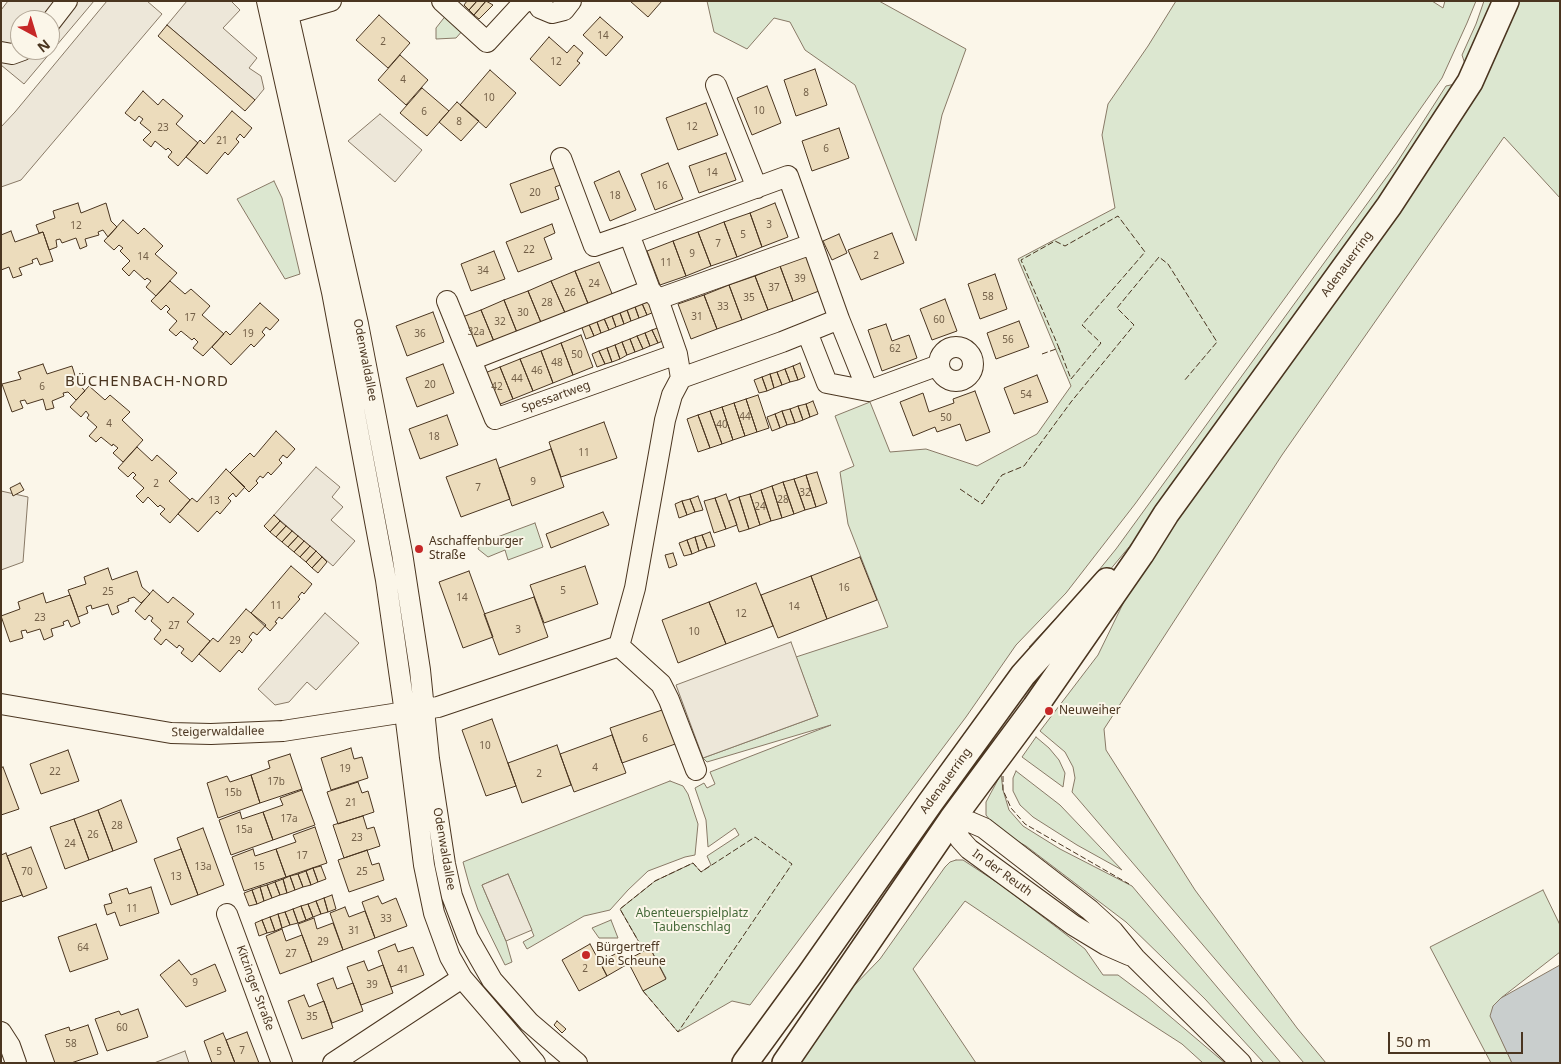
<!DOCTYPE html>
<html>
<head>
<meta charset="utf-8">
<style>
  body { margin:0 }
  #map { position:relative; width:1561px; height:1064px; overflow:hidden; background:#fbf6e9; font-family:"Noto Sans",sans-serif }
  canvas { display:block }
  .frame { position:absolute; inset:0; border:2px solid #4a3520; pointer-events:none }
  .north { position:absolute; left:10px; top:10px; width:50px; height:50px; box-sizing:border-box; background:#fbf6e9; border:1px solid #b4a999; border-radius:50%; rotate:141deg; font-size:14px; font-weight:700; line-height:20px; text-align:center; color:#4a3520 }
  .north::after { content:''; display:block; margin:auto; width:18px; height:22px; background:#c62828; clip-path:polygon(50% 0,100% 100%,50% 72%,0 100%) }
  .scale { position:absolute; left:1388px; top:1032px; width:135px; height:22px; box-sizing:border-box; border:2px solid #4a3520; border-top:0; padding-left:6px; font-size:15px; line-height:18px; white-space:nowrap; color:#4a3520; -webkit-text-stroke:4px #fbf6e9; paint-order:stroke }
</style>
</head>
<body>
<div id="map">
<canvas width="1561" height="1064"></canvas>
<div class="frame"></div>
<div class="north">N</div>
<div class="scale">50 m</div>
</div>
<script>
const g = document.querySelector('canvas').getContext('2d');
g.lineJoin = 'round';
function paint(path, color) { g.fillStyle = color; g.fill(path, 'evenodd'); }
const toPath = rows => new Path2D(rows.map(r => 'M' + r).join(''));
function trace(path, color, width, dash) { g.strokeStyle = color; g.lineWidth = width; g.lineCap = dash ? 'butt' : 'round'; g.setLineDash(dash || []); g.stroke(path); }
function drawText(font, color, halo, rows, align = 'center') {
  g.font = font + ' "Noto Sans",sans-serif'; g.lineWidth = 4; g.setLineDash([]); g.textBaseline = 'middle'; g.strokeStyle = halo; g.fillStyle = color; for (const [text, x, y, turn = 0] of rows) {
    g.save(); g.translate(x, y); g.rotate((+turn || 0) * Math.PI / 180); g.textAlign = isNaN(turn) ? turn : align; if (halo) g.strokeText(text, 0, 0); g.fillText(text, 0, 0); g.restore();
  }
}
const green = toPath([
  [707,1,879,1,966,49,942,115,916,241,855,85,805,50,790,22,774,18,747,49,714,32,707,1],
  [1176,1,1432,1,1443,8,1445,1,1476,1,1467,23,1442,78,1357,199,1135,504,1066,593,1016,645,966,717,750,1005,732,1001,678,1032,643,991,666,978,650,948,644,951,620,909,655,881,693,863,701,872,711,865,707,856,739,835,735,828,708,847,706,820,695,788,704,783,707,788,715,784,710,772,831,725,707,762,703,758,818,716,796,657,888,627,848,524,840,472,854,466,835,416,870,402,890,452,926,449,977,466,1037,434,1071,386,1018,259,1115,208,1102,135,1108,104,1148,46,1176,1],
  [1484,1,1494,1,1466,67,1462,55,1476,24,1484,1],
  [1518,1,1560,1,1560,198,1504,137,1282,455,1104,729,1106,750,1195,890,1297,1028,1326,1063,1304,1063,1072,792,1075,778,1073,767,1065,752,1040,731,1098,655,1136,577,1431,165,1487,74,1518,1],
  [447,14,464,29,456,38,436,39,436,28,447,14],
  [1455,84,1418,149,1139,535,1104,577,1032,649,1029,647,1086,586,1116,549,1396,164,1446,86,1455,84],
  [274,181,282,198,300,274,285,279,237,199,274,181],
  [535,523,543,547,508,560,505,550,488,557,478,549,484,537,492,539,535,523],
  [1036,737,1049,748,1059,760,1065,773,1063,787,1022,757,1036,737],
  [1016,771,1060,805,1122,870,1077,845,1033,817,1020,805,1013,791,1013,778,1016,771],
  [1001,774,1003,790,1009,810,1023,826,1060,849,1132,886,1281,1063,1264,1063,1205,999,1126,922,1026,846,998,830,986,815,986,802,1001,774],
  [670,781,683,786,688,794,698,824,695,855,685,857,648,871,628,890,610,910,584,916,527,949,523,942,534,936,508,874,482,885,506,941,512,962,505,965,478,910,469,884,463,862,670,781],
  [956,860,963,860,1001,885,1085,949,1103,975,1118,975,1146,996,1225,1063,1203,1063,1182,1044,1075,975,965,901,913,969,976,1063,797,1063,848,992,880,959,945,867,950,862,956,860],
  [1543,890,1560,925,1560,952,1501,998,1491,1016,1512,1063,1491,1063,1430,947,1543,890],
  [611,920,618,938,599,938,592,928,611,920]
]);
const parking = toPath([
  [8,1,94,1,24,84,1,65,1,10,8,1],
  [20,20,50,20,50,50,20,50,20,20],
  [107,1,147,1,162,14,21,180,1,187,1,127,15,112,107,1],
  [187,1,231,1,240,10,223,28,257,58,249,68,261,76,264,89,255,100,167,25,187,1],
  [380,114,422,150,395,182,348,141,380,114],
  [316,467,340,487,332,497,343,507,331,520,355,541,333,566,274,515,316,467],
  [1,491,28,497,23,562,1,570,1,491],
  [325,613,359,643,316,690,307,682,289,702,275,705,258,689,325,613],
  [791,642,818,716,703,758,676,685,791,642],
  [508,874,532,930,506,941,482,885,508,874],
  [185,1051,189,1063,154,1063,185,1051]
]);
const water = toPath([
  [1560,965,1560,1063,1512,1063,1490,1016,1493,1006,1501,998,1560,965]
]);
const building = toPath([
  [467,1,477,1,469,10,464,5,467,1],
  [477,1,486,1,474,15,469,10,477,1],
  [486,1,493,5,479,19,474,15,486,1],
  [630,1,662,1,648,17,630,1],
  [379,15,410,43,388,68,356,40,379,15],
  [600,17,623,37,606,56,583,35,600,17],
  [167,25,255,100,245,111,158,36,167,25],
  [549,37,567,53,574,45,583,53,577,61,580,63,560,86,530,59,549,37],
  [400,55,428,80,406,105,378,80,400,55],
  [815,69,827,105,796,116,784,80,815,69],
  [490,70,516,93,486,128,460,105,490,70],
  [767,86,781,123,752,135,737,98,767,86],
  [422,88,449,111,427,136,400,113,422,88],
  [143,91,158,105,163,99,183,116,176,124,198,143,178,166,168,157,172,152,168,148,166,150,155,141,151,147,143,140,151,132,140,123,143,119,139,116,135,121,125,113,143,91],
  [457,102,479,121,461,141,439,122,457,102],
  [706,103,718,135,678,150,666,118,706,103],
  [232,111,252,128,244,138,240,134,236,139,239,142,228,155,225,152,207,174,186,157,200,140,204,144,232,111],
  [839,128,849,158,812,171,802,141,839,128],
  [726,153,736,180,699,193,689,166,726,153],
  [668,163,683,199,655,210,641,174,668,163],
  [557,167,563,184,555,187,559,199,521,213,510,184,557,167],
  [619,171,636,210,610,221,594,182,619,171],
  [78,203,81,213,106,203,111,221,117,227,108,237,103,230,98,232,99,235,85,239,87,246,80,249,76,238,62,243,60,239,56,240,57,247,49,250,43,232,39,233,36,225,55,218,53,211,78,203],
  [775,203,788,237,762,247,750,213,775,203],
  [750,213,762,247,737,257,724,222,750,213],
  [123,220,138,234,144,228,163,246,155,254,177,273,156,296,146,287,151,281,147,278,145,280,134,270,129,276,122,269,130,261,120,251,123,248,119,245,114,250,104,241,123,220],
  [724,222,737,257,711,266,698,232,724,222],
  [552,224,555,233,544,238,552,259,518,272,506,242,552,224],
  [11,231,15,242,43,232,53,261,40,265,37,258,32,260,33,263,19,268,22,275,13,278,9,267,1,270,1,235,11,231],
  [698,232,711,266,686,276,673,241,698,232],
  [892,233,904,263,861,280,848,250,892,233],
  [839,234,847,253,832,260,823,241,839,234],
  [673,241,686,276,660,285,647,251,673,241],
  [494,251,505,279,471,291,461,264,494,251],
  [806,256,819,291,793,301,780,266,806,256],
  [599,262,613,296,589,306,575,271,599,262],
  [780,266,793,301,768,310,755,276,780,266],
  [575,271,589,306,566,315,551,281,575,271],
  [995,274,1007,309,980,319,968,284,995,274],
  [755,276,768,310,742,320,729,285,755,276],
  [170,281,185,294,191,289,210,306,202,315,224,334,203,356,193,348,198,342,194,338,192,340,181,331,176,336,169,330,177,321,167,312,170,309,166,305,161,310,151,301,170,281],
  [551,281,566,315,542,325,528,291,551,281],
  [729,285,742,320,717,329,704,295,729,285],
  [528,291,542,325,518,335,504,300,528,291],
  [704,295,717,329,691,339,678,304,704,295],
  [649,298,654,312,647,315,641,301,649,298],
  [945,299,957,331,932,340,920,309,945,299],
  [504,300,518,335,495,344,481,310,504,300],
  [641,301,647,315,639,318,634,304,641,301],
  [260,303,279,320,270,330,266,327,262,332,265,335,254,347,251,344,231,365,212,347,226,331,230,335,260,303],
  [634,304,639,318,631,321,626,307,634,304],
  [626,307,631,321,624,324,619,310,626,307],
  [481,310,495,344,471,354,457,319,481,310],
  [619,310,624,324,616,327,611,313,619,310],
  [433,312,444,342,407,356,396,326,433,312],
  [611,313,616,327,609,330,603,316,611,313],
  [603,316,609,330,601,333,596,319,603,316],
  [596,319,601,333,594,336,588,322,596,319],
  [1019,321,1029,347,996,359,987,333,1019,321],
  [588,322,594,336,586,339,581,325,588,322],
  [886,324,892,341,909,335,917,358,882,371,868,330,886,324],
  [660,327,665,340,658,343,652,330,660,327],
  [652,330,658,343,650,346,645,333,652,330],
  [645,333,650,346,643,349,637,336,645,333],
  [581,335,593,367,573,375,561,343,581,335],
  [637,336,643,349,635,352,630,339,637,336],
  [630,339,635,352,627,355,622,342,630,339],
  [622,342,627,355,620,359,615,345,622,342],
  [561,343,573,375,553,383,541,351,561,343],
  [615,345,620,359,612,362,607,348,615,345],
  [607,348,612,362,605,364,599,351,607,348],
  [541,351,553,383,533,391,520,359,541,351],
  [599,351,605,364,597,367,592,354,599,351],
  [520,359,533,391,513,399,500,367,520,359],
  [800,363,805,377,798,380,793,366,800,363],
  [43,364,47,374,72,366,77,382,85,391,76,400,68,392,63,393,64,396,52,401,54,408,46,410,43,399,27,404,25,400,20,401,23,408,12,412,2,384,21,379,18,372,43,364],
  [443,364,454,393,417,407,406,378,443,364],
  [793,366,798,380,790,382,785,369,793,366],
  [500,367,513,399,493,407,480,375,500,367],
  [785,369,790,382,782,385,777,372,785,369],
  [777,372,782,385,774,388,770,374,777,372],
  [770,374,774,388,767,391,762,377,770,374],
  [1037,375,1048,402,1014,414,1004,388,1037,375],
  [762,377,767,391,759,393,754,380,762,377],
  [89,386,105,400,110,395,130,412,122,420,143,440,123,462,113,453,118,448,113,444,112,446,101,437,96,442,89,436,97,427,87,418,89,415,86,411,81,417,70,407,89,386],
  [975,391,990,432,966,441,960,424,937,432,935,427,913,436,900,402,923,393,929,412,954,403,953,399,975,391],
  [758,395,769,428,757,432,746,399,758,395],
  [746,399,757,432,745,436,734,403,746,399],
  [813,401,818,414,810,417,806,404,813,401],
  [734,403,745,436,733,440,722,407,734,403],
  [806,404,810,417,803,420,798,406,806,404],
  [798,406,803,420,795,423,790,409,798,406],
  [722,407,733,440,722,444,710,411,722,407],
  [790,409,795,423,787,425,782,411,790,409],
  [710,411,722,444,710,448,698,415,710,411],
  [782,411,787,425,780,428,775,414,782,411],
  [775,414,780,428,772,431,767,417,775,414],
  [447,415,458,445,420,459,409,429,447,415],
  [698,415,710,448,698,452,687,419,698,415],
  [604,422,617,458,561,477,549,442,604,422],
  [276,431,295,449,287,458,283,455,279,460,282,463,271,475,268,472,263,478,260,476,256,481,258,483,249,492,230,473,250,453,254,457,276,431],
  [137,447,152,461,157,455,177,473,169,481,190,500,170,523,160,514,165,509,160,505,158,507,148,497,143,503,136,496,144,488,133,478,136,475,133,472,128,477,118,468,137,447],
  [551,449,564,487,512,506,499,468,551,449],
  [496,459,510,499,461,517,446,477,496,459],
  [226,469,245,487,236,497,233,493,228,498,231,501,220,514,217,511,198,532,178,514,192,498,197,502,226,469],
  [817,472,827,503,816,507,806,475,817,472],
  [806,475,816,507,805,510,794,479,806,475],
  [794,479,805,510,794,514,783,482,794,479],
  [783,482,794,514,782,518,772,486,783,482],
  [20,483,24,490,13,496,10,488,20,483],
  [772,486,782,518,771,521,761,490,772,486],
  [761,490,771,521,760,525,750,494,761,490],
  [726,494,737,525,726,529,715,498,726,494],
  [750,494,760,525,749,529,739,497,750,494],
  [698,496,703,510,695,512,690,499,698,496],
  [739,497,749,529,739,532,729,501,739,497],
  [715,498,726,529,714,533,704,501,715,498],
  [690,499,695,512,687,515,682,501,690,499],
  [682,501,687,515,679,518,675,504,682,501],
  [603,512,609,525,551,548,546,534,603,512],
  [274,515,280,521,270,532,264,526,274,515],
  [280,521,286,526,276,537,270,532,280,521],
  [286,526,292,531,282,542,276,537,286,526],
  [292,531,298,536,288,547,282,542,292,531],
  [710,532,715,546,707,548,702,535,710,532],
  [702,535,707,548,699,551,695,537,702,535],
  [298,536,304,541,294,552,288,547,298,536],
  [695,537,699,551,692,554,687,540,695,537],
  [687,540,692,554,684,556,679,543,687,540],
  [304,541,310,546,300,557,294,552,304,541],
  [310,546,316,551,306,562,300,557,310,546],
  [316,551,322,557,312,568,306,562,316,551],
  [673,553,677,565,669,568,665,555,673,553],
  [322,557,327,562,318,573,312,568,322,557],
  [860,557,877,600,827,619,811,576,860,557],
  [291,566,312,584,304,594,302,592,298,597,300,599,282,619,279,617,275,622,277,623,270,631,251,613,291,566],
  [585,566,598,604,544,623,530,585,585,566],
  [108,568,112,580,137,571,142,587,150,594,141,603,134,597,128,599,129,601,117,606,119,612,112,615,108,604,92,609,91,605,86,607,88,613,78,617,68,590,86,584,84,577,108,568],
  [469,571,493,637,463,648,439,582,469,571],
  [811,576,827,619,778,638,761,595,811,576],
  [756,583,773,626,726,644,709,602,756,583],
  [153,590,168,603,173,597,194,614,187,622,210,641,192,662,181,653,184,649,179,645,177,648,166,639,161,645,154,639,161,630,151,621,153,618,149,615,145,620,135,611,153,590],
  [43,593,46,603,70,595,80,623,71,627,68,620,63,622,64,625,51,629,53,636,44,640,40,629,27,633,26,630,21,631,23,638,10,642,1,616,20,609,18,602,43,593],
  [534,597,548,637,499,655,484,614,534,597],
  [709,602,726,644,678,663,662,620,709,602],
  [246,609,266,625,257,635,253,632,249,637,252,640,242,653,239,650,220,672,199,654,213,638,218,642,246,609],
  [665,709,678,743,622,763,610,728,665,709],
  [492,719,516,786,486,796,462,730,492,719],
  [612,735,626,773,574,792,560,754,612,735],
  [557,745,571,785,522,803,508,763,557,745],
  [351,748,354,759,362,757,368,778,331,790,321,758,351,748],
  [68,750,79,781,41,794,30,764,68,750],
  [290,754,302,789,260,803,251,775,270,768,268,761,290,754],
  [3,767,19,809,1,815,1,768,3,767],
  [251,775,260,803,218,818,207,783,227,776,230,782,251,775],
  [358,782,362,793,368,791,374,812,338,824,327,792,358,782],
  [302,790,315,825,273,840,263,812,283,805,280,798,302,790],
  [121,800,137,842,113,851,98,810,121,800],
  [98,810,113,851,89,860,74,819,98,810],
  [240,812,242,819,263,812,273,840,231,855,219,820,240,812],
  [363,816,367,829,374,827,380,846,344,858,333,825,363,816],
  [74,819,89,860,65,869,50,827,74,819],
  [315,827,327,863,286,877,276,849,296,842,293,835,315,827],
  [203,828,224,885,198,895,177,838,203,828],
  [31,847,47,888,23,897,7,856,31,847],
  [181,849,198,895,171,905,154,859,181,849],
  [253,849,255,856,276,849,286,877,244,891,232,857,253,849],
  [367,850,372,865,379,863,384,880,349,892,338,860,367,850],
  [6,853,22,895,1,902,1,855,6,853],
  [321,866,326,879,318,882,313,868,321,866],
  [313,868,318,882,311,885,306,871,313,868],
  [306,871,311,885,303,887,298,874,306,871],
  [298,874,303,887,295,890,290,876,298,874],
  [290,876,295,890,287,893,283,879,290,876],
  [283,879,287,893,280,895,275,882,283,879],
  [275,882,280,895,272,898,267,885,275,882],
  [267,885,272,898,264,901,260,887,267,885],
  [151,887,159,913,120,926,115,912,107,915,104,905,112,903,109,894,127,888,129,894,151,887],
  [260,887,264,901,257,904,252,890,260,887],
  [252,890,257,904,249,906,244,893,252,890],
  [332,895,336,909,328,912,324,898,332,895],
  [378,896,382,904,396,898,407,926,375,938,362,902,378,896],
  [324,898,328,912,321,914,316,901,324,898],
  [316,901,321,914,313,917,308,904,316,901],
  [308,904,313,917,306,920,301,906,308,904],
  [301,906,306,920,298,923,293,909,301,906],
  [345,907,349,917,365,911,375,938,343,950,330,913,345,907],
  [293,909,298,923,290,925,285,912,293,909],
  [285,912,290,925,282,928,278,914,285,912],
  [278,914,282,928,275,931,270,917,278,914],
  [270,917,275,931,267,933,262,920,270,917],
  [314,918,317,929,333,923,343,950,312,962,298,924,314,918],
  [262,920,267,933,259,936,255,923,262,920],
  [96,924,108,959,70,972,58,937,96,924],
  [282,929,286,941,302,935,312,962,280,974,266,936,282,929],
  [395,944,398,952,413,947,424,975,391,987,378,951,395,944],
  [590,944,607,976,579,991,562,960,590,944],
  [650,948,666,979,643,991,627,960,650,948],
  [619,952,626,965,607,976,600,962,619,952],
  [179,960,191,975,215,964,226,991,186,1007,160,975,179,960],
  [364,961,368,971,383,965,393,993,361,1005,347,967,364,961],
  [333,978,337,989,353,983,363,1011,332,1023,317,984,333,978],
  [304,995,309,1007,324,1001,333,1028,302,1039,288,1001,304,995],
  [138,1009,148,1037,107,1051,95,1019,119,1011,121,1015,138,1009],
  [557,1021,566,1029,562,1033,554,1025,557,1021],
  [88,1025,98,1054,71,1063,55,1063,45,1035,69,1027,70,1031,88,1025],
  [247,1032,259,1063,235,1063,226,1040,247,1032],
  [223,1033,226,1040,235,1063,212,1063,204,1041,223,1033]
]);
const minor = toPath([
  [267,1,332,292,386,580,405,713,424,865,434,913,450,957,462,978,535,1063],
  [285,1,358,324,402,553,420,670,429,759,445,864,452,896,468,938,492,980,529,1022,577,1063],
  [442,1,487,42,522,4,527,1],
  [536,1,540,8,552,13,564,10,571,1],
  [276,17,331,1],
  [50,23,67,1],
  [1,52,12,54,23,50],
  [716,85,757,188],
  [561,158,594,246,629,234],
  [658,299,812,244],
  [447,301,495,419,677,354],
  '939 364a17 17 0 1 1 34 0a17 17 0 1 1-34 0Z',
  [471,360,650,290],
  [681,378,677,354,658,299,650,290,629,234,788,176,839,319],
  [868,391,939,365],
  [619,646,635,588,665,420,672,395,681,378,782,342,807,332,839,319,868,391,827,383,807,332],
  [619,646,661,684,669,700,696,770],
  [1,704,171,733,211,734,283,731,438,707,619,646],
  [952,819,970,822,984,828,1090,910,1113,931,1135,958,1241,1063],
  [952,819,960,839,969,849,1073,925,1106,945,1129,955],
  [227,914,282,1063],
  [1,1032,10,1046,16,1063],
  [333,1063,462,978]
]);
const major = toPath([
  [745,1063,810,974,930,803,1023,675,1107,581],
  [785,1063,952,819,1035,707,1141,554,1166,514,1389,206,1470,82,1506,1]
]);
const fence = toPath([
  [1042,354,1059,348,1071,379,1101,343,1082,325,1145,252,1118,216,1065,246,1055,241,1021,260,1059,348],
  [960,489,982,504,1002,475,1024,466,1071,402,1134,325,1117,308,1159,257,1168,264,1217,342,1184,381],
  [1003,776,1003,790,1011,808,1025,824,1129,884],
  [643,991,678,1032,792,864,755,837,701,872,693,863,655,881,620,909,644,951]
]);
const markers = [
  [419,549,5,"#c62828"],
  [1049,711,5,"#c62828"],
  [586,955,5,"#c62828"]
];
const numberNames = [
  ["14",603,36],
  ["2",383,42],
  ["12",556,62],
  ["4",403,80],
  ["8",806,93],
  ["10",489,98],
  ["10",759,111],
  ["6",424,112],
  ["8",459,122],
  ["12",692,127],
  ["23",163,128],
  ["21",222,141],
  ["6",826,149],
  ["14",712,173],
  ["16",662,186],
  ["20",535,193],
  ["18",615,196],
  ["3",769,225],
  ["12",76,226],
  ["5",743,235],
  ["7",718,244],
  ["22",529,250],
  ["9",692,254],
  ["2",876,256],
  ["14",143,257],
  ["11",666,263],
  ["34",483,271],
  ["39",800,279],
  ["24",594,284],
  ["37",774,288],
  ["26",570,293],
  ["58",988,297],
  ["35",749,298],
  ["28",547,303],
  ["33",723,307],
  ["30",523,313],
  ["31",697,317],
  ["17",190,318],
  ["60",939,320],
  ["32",500,322],
  ["32a",476,332],
  ["19",248,334],
  ["36",420,334],
  ["56",1008,340],
  ["62",895,349],
  ["50",577,355],
  ["48",557,363],
  ["46",537,371],
  ["44",517,379],
  ["20",430,385],
  ["6",42,387],
  ["42",497,387],
  ["54",1026,395],
  ["44",745,417],
  ["50",946,418],
  ["4",109,424],
  ["40",722,425],
  ["18",434,437],
  ["11",584,453],
  ["9",533,482],
  ["2",156,484],
  ["7",478,488],
  ["32",805,493],
  ["28",783,500],
  ["13",214,501],
  ["24",760,507],
  ["16",844,588],
  ["5",563,591],
  ["25",108,592],
  ["14",462,598],
  ["11",276,606],
  ["14",794,607],
  ["12",741,614],
  ["23",40,618],
  ["27",174,626],
  ["3",518,630],
  ["10",694,632],
  ["29",235,641],
  ["6",645,739],
  ["10",485,746],
  ["4",595,768],
  ["19",345,769],
  ["22",55,772],
  ["2",539,774],
  ["17b",276,782],
  ["15b",233,793],
  ["21",351,803],
  ["17a",289,819],
  ["28",117,826],
  ["15a",244,830],
  ["26",93,835],
  ["23",357,838],
  ["24",70,844],
  ["17",302,856],
  ["13a",203,867],
  ["15",259,867],
  ["70",27,872],
  ["25",362,872],
  ["13",176,877],
  ["11",132,909],
  ["33",386,919],
  ["31",354,931],
  ["29",323,942],
  ["64",83,948],
  ["27",291,954],
  ["2",585,969],
  ["41",403,970],
  ["9",195,983],
  ["39",372,985],
  ["35",312,1017],
  ["60",122,1028],
  ["58",71,1044],
  ["7",242,1051],
  ["5",219,1052]
];
const streetNames = [
  ["Adenauerring",1347,264,-54],
  ["Odenwaldallee",365,360,79],
  ["Spessartweg",556,397,-20],
  ["Steigerwaldallee",218,732,-1],
  ["Adenauerring",946,781,-54],
  ["Odenwaldallee",444,849,80],
  ["In der Reuth",1002,873,36],
  ["Kitzinger Straße",255,988,70]
];
const poiNames = [
  ["Aschaffenburger",429,542],
  ["Straße",429,556],
  ["Neuweiher",1059,711],
  ["Bürgertreff",596,948],
  ["Die Scheune",596,962]
];
const parkNames = [
  ["Abenteuerspielplatz",692,914],
  ["Taubenschlag",692,928]
];
const quarterNames = [
  ["BÜCHENBACH-NORD",147,382]
];
paint(green, '#dce7d0');
trace(green, '#887966', 1);
paint(parking, '#ede7d9');
trace(parking, '#887966', 1);
paint(water, '#c9cecd');
trace(water, '#887966', 1);
paint(building, '#ecdcbc');
trace(building, '#4a3520', 1);
trace(minor, '#4a3520', 22);
trace(major, '#4a3520', 28);
trace(minor, '#fbf6e9', 20);
trace(major, '#fbf6e9', 25);
trace(fence, '#4a3520', 1, [6, 2.5]);
for (const [x, y, r, color] of markers) { const dot = new Path2D(); dot.arc(x, y, r, 0, 2 * Math.PI); g.fillStyle = color; g.fill(dot); trace(dot, '#fbf6e9', 2); }
drawText('10px', '#725f47', null, numberNames);
drawText('12px', '#4a3520', '#fbf6e9', streetNames);
drawText('12px', '#4a3520', '#fbf6e9', poiNames, 'left');
drawText('12px', '#436837', '#fbf6e9', parkNames);
g.letterSpacing = '1px';
drawText('15px', '#4a3520', '#fbf6e9', quarterNames);
g.letterSpacing = '0px';
</script>
</body>
</html>
